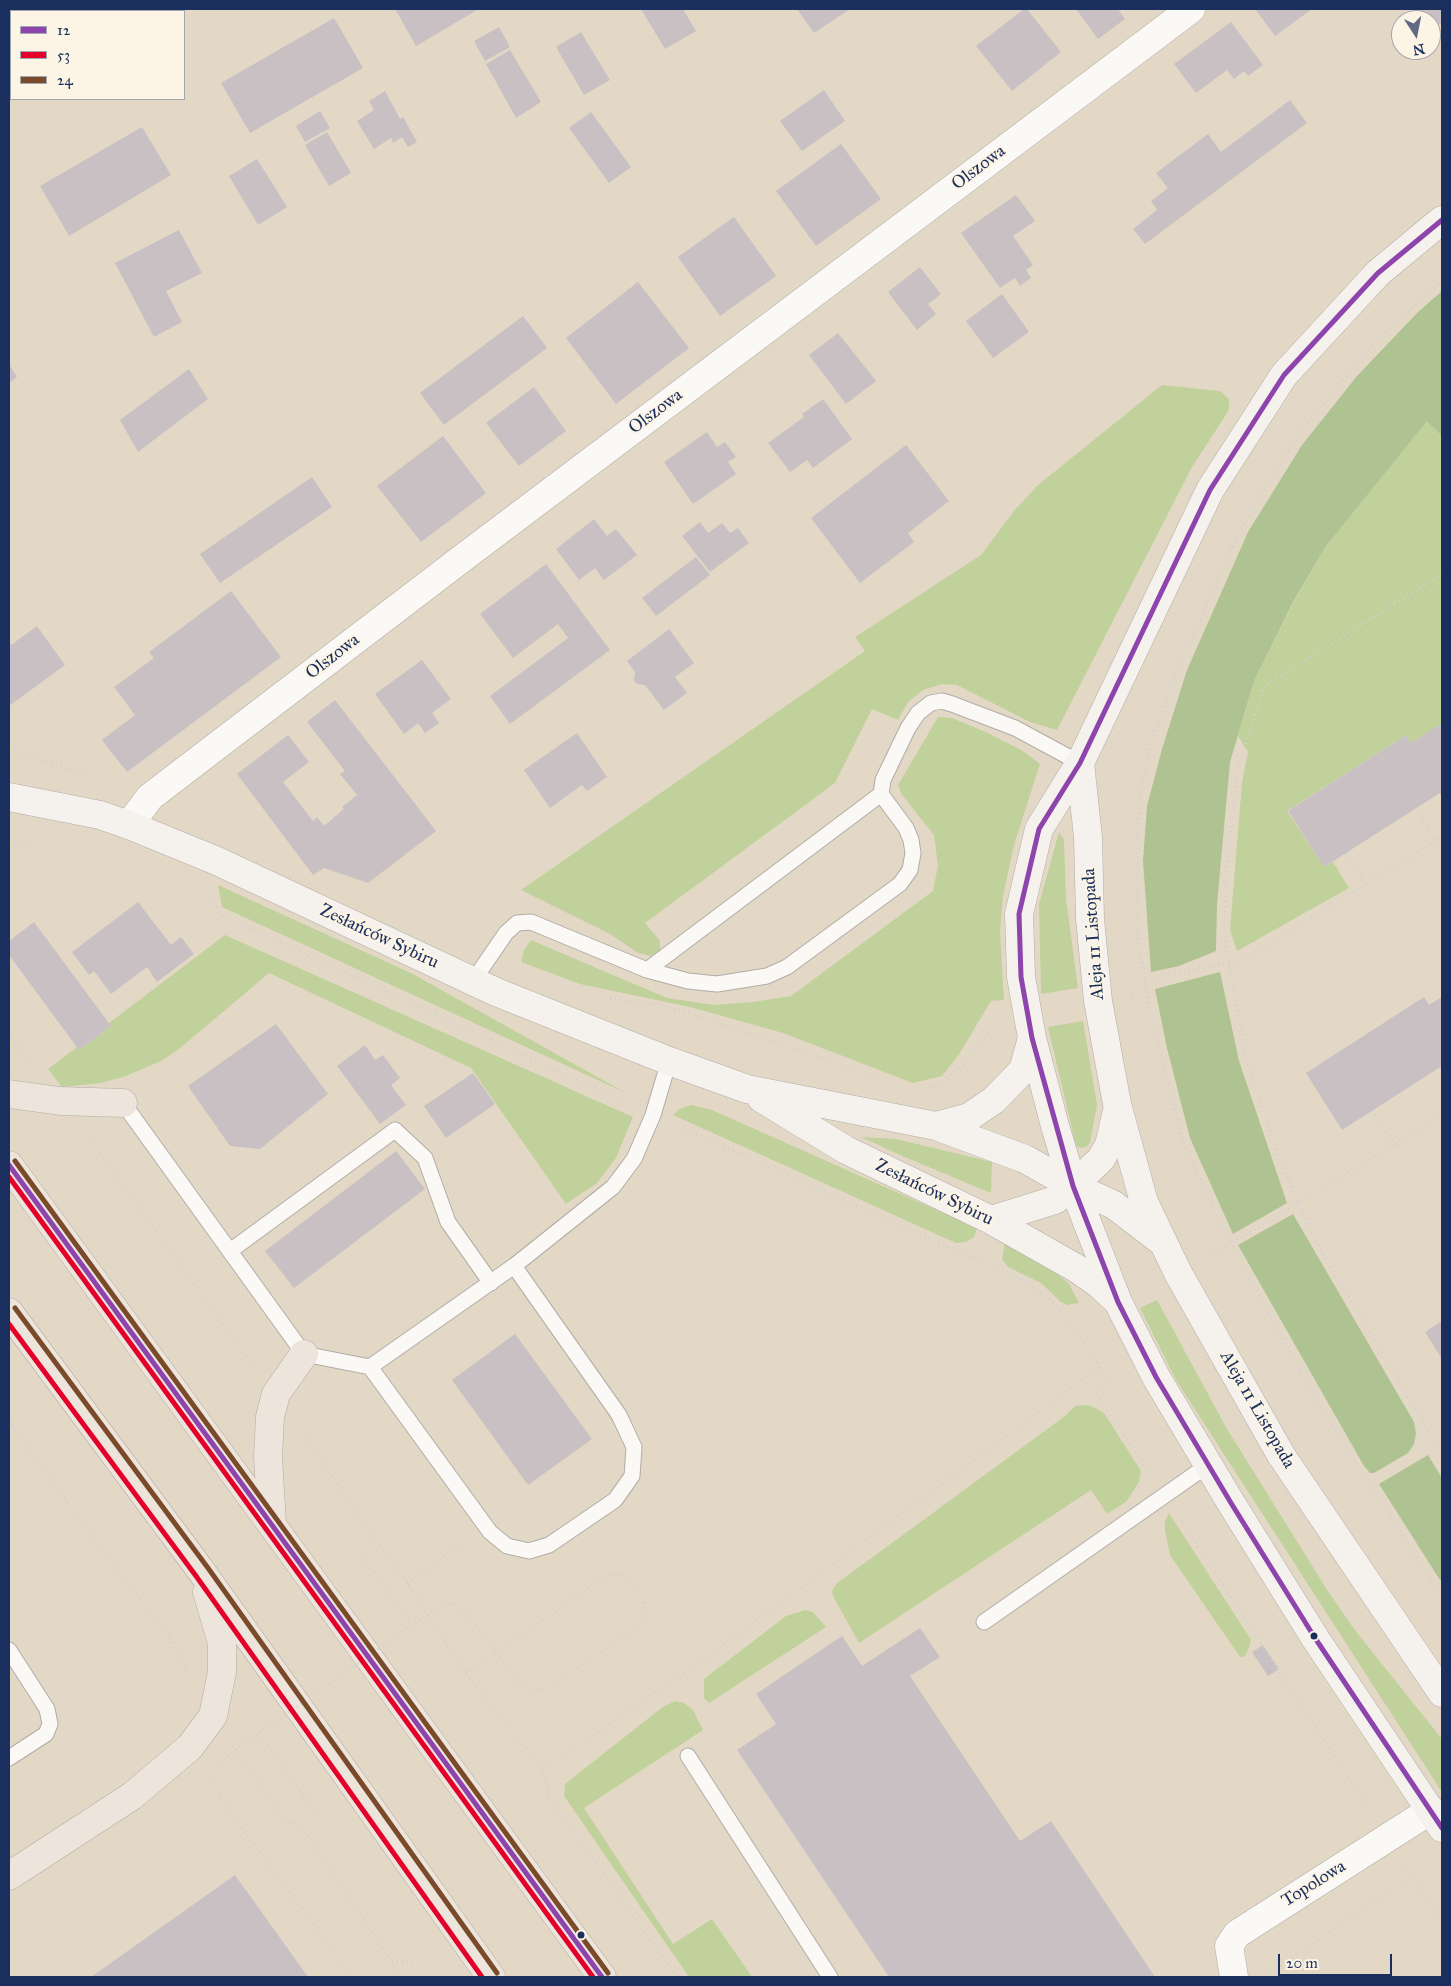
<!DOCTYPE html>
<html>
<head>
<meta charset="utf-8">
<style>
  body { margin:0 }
  #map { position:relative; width:1451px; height:1986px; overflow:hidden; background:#e3d8c6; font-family:"IM FELL Great Primer",serif }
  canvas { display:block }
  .frame { position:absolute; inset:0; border:10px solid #1b2f5e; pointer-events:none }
  .legend { position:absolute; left:10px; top:10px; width:175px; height:90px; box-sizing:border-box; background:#fcf5e5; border:1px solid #a2a6af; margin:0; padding:6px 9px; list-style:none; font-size:15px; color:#1b2f5e }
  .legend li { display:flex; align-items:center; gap:10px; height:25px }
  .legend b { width:25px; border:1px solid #a2a6af }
  .north { position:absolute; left:1391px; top:10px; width:50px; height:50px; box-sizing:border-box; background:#fcf5e5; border:1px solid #a2a6af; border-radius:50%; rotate:169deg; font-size:14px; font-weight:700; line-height:20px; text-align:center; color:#1b2f5e }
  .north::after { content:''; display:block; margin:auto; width:18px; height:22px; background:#616a82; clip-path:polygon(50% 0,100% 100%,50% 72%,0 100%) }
  .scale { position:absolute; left:1278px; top:1954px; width:114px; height:22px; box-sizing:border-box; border:2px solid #1b2f5e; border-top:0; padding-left:6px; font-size:15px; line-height:18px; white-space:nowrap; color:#1b2f5e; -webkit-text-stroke:4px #fcf5e5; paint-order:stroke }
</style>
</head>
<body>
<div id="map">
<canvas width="1451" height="1986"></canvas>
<div class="frame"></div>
<ul class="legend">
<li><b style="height:6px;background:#8e44ad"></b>12</li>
<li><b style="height:6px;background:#e4002b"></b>53</li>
<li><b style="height:6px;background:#7a4b2a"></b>24</li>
</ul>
<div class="north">N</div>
<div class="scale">20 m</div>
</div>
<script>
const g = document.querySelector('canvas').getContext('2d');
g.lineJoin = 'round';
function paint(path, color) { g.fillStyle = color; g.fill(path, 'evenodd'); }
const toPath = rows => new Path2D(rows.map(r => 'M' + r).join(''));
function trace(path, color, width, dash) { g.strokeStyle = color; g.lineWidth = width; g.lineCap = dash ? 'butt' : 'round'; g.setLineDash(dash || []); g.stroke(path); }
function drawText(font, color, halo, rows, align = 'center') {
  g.font = font + ' "IM FELL Great Primer",serif'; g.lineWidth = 4.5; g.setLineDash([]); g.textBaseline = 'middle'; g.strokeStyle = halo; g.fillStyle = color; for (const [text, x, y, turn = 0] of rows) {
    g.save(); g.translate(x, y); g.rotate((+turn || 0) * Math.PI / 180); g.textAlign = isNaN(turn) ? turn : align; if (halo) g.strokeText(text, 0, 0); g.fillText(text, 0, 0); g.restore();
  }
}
const green = toPath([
  [1162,385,1220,391,1229,399,1229,410,1192,467,1057,730,1030,722,957,685,942,684,923,690,908,702,898,720,872,709,835,783,645,923,660,941,660,950,651,956,638,953,610,934,521,890,865,651,855,637,981,555,1014,511,1038,485],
  [1427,420,1442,436,1442,723,1411,743,1406,735,1287,811,1324,867,1333,862,1349,888,1237,951,1230,930,1242,783,1248,752,1238,736,1254,681,1293,603,1326,546],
  [938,717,952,718,988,733,1023,751,1040,764,1014,845,1003,896,1000,931,1004,1000,991,1001,958,1056,942,1076,913,1083,783,1033,690,1007,580,984,521,962,524,950,531,940,667,998,714,1005,753,1002,791,996,933,891,938,866,934,835,902,795,898,785],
  [1059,832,1064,840,1066,899,1078,988,1041,994,1039,904],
  [218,885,411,973,626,1093,222,907],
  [225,935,633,1117,616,1158,597,1183,566,1204,471,1068,269,973,179,1049,161,1061,126,1076,101,1083,62,1087,48,1069,77,1047,79,1050,111,1026,109,1023],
  [1083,1021,1097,1105,1090,1142,1087,1146,1082,1148,1076,1146,1048,1027],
  [691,1105,712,1110,977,1228,974,1237,966,1242,956,1243,673,1115,680,1109],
  [861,1137,896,1139,992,1162,991,1193,900,1155],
  [1005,1242,1043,1261,1069,1284,1079,1303,1067,1305,1061,1302,1041,1283,1008,1267,1002,1259],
  [1157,1300,1227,1429,1326,1588,1354,1629,1442,1739,1442,1792,1176,1380,1140,1308],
  [1083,1405,1091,1406,1104,1413,1141,1471,1139,1482,1126,1502,1107,1514,1091,1490,859,1643,833,1596,832,1591,836,1584,1065,1416,1075,1406],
  [1169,1513,1251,1640,1247,1653,1244,1657,1240,1657,1170,1555,1165,1531,1165,1521],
  [805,1610,813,1612,826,1627,709,1703,704,1698,704,1679,786,1616],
  [676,1701,684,1703,693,1710,703,1730,584,1808,673,1944,712,1919,752,1977,689,1977,564,1796,565,1784,664,1706]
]);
const forest = toPath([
  [1442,291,1442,436,1427,421,1326,546,1293,602,1254,681,1230,762,1217,904,1216,951,1179,966,1151,972,1143,861,1147,806,1162,749,1187,670,1248,532,1302,445,1357,376,1418,312],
  [1220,972,1239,1061,1287,1203,1233,1234,1190,1138,1167,1048,1155,989],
  [1293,1214,1414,1422,1416,1434,1414,1444,1408,1453,1374,1473,1370,1473,1364,1466,1238,1245],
  [1428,1455,1442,1478,1442,1580,1440,1580,1379,1484]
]);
const building = toPath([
  [395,9,479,9,416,46],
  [641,9,683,9,696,31,665,49],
  [797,9,850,9,814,33],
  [1024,9,1027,9,1061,52,1012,91,976,46],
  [1076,9,1118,9,1125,19,1098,39],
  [1255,9,1312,9,1275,36],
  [1421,9,1442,9,1442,22,1431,30,1431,20,1406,20],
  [334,18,363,68,250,133,221,83],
  [1231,22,1263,65,1248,76,1244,71,1234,79,1227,70,1196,93,1174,64],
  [1401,24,1401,40,1393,30],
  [499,27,510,47,485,61,474,41],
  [581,32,610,80,584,95,556,47],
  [510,50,541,102,516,118,486,64],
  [824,90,845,121,802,151,780,121],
  [385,91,400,119,403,117,417,142,408,147,402,137,393,143,391,138,374,149,357,121,374,110,369,101],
  [1290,100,1307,123,1145,244,1133,229,1157,210,1151,201,1168,188,1156,173,1208,134,1221,152],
  [320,111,330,128,305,142,296,126],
  [591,112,631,167,609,183,569,128],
  [142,127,171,175,69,236,40,186],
  [327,132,351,173,329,186,305,145],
  [841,144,881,199,816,246,776,191],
  [257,159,287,207,258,225,229,176],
  [1016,195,1035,221,1013,236,1033,265,1026,270,1031,278,1020,286,1015,278,1000,288,961,233],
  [734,217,776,276,720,316,678,257],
  [179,230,202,273,166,291,182,322,154,337,115,263],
  [920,267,941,294,928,304,936,314,917,330,888,292],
  [638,282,689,348,616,404,566,338],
  [1002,294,1029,332,993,358,966,321],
  [523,316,547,348,444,425,420,393],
  [838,333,876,381,846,404,809,355],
  [9,364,17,377,9,383],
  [189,369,208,399,138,452,120,420],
  [534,387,566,431,519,466,486,423],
  [823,399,852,439,813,468,807,460,790,472,768,443,804,417,802,414],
  [707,432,717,447,725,442,736,457,728,462,736,474,693,504,664,462],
  [443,436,486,493,421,542,377,486],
  [906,445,949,501,908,533,914,542,860,583,811,518],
  [312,477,332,507,220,583,200,554],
  [594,519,607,536,616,529,637,555,604,580,595,568,579,580,556,549],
  [700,522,708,533,722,523,730,533,738,528,749,543,710,572,682,536],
  [696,557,710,575,656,616,642,598],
  [546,564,610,650,510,724,490,696,568,638,558,624,513,658,480,614],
  [231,591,281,657,127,772,102,740,135,715,114,687,154,658,149,652],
  [37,626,65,665,9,706,9,641,11,645],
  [669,629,694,663,675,677,687,693,664,710,645,685,637,684,634,680,635,672,627,661],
  [422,660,451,699,432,713,439,723,425,733,418,723,404,734,375,694],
  [335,700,436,831,368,883,324,868,313,875,237,774,288,735,309,762,283,782,313,821,317,817,324,826,344,809,342,807,357,795,340,774,345,771,307,722],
  [1442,723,1442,797,1440,793,1324,867,1288,811,1406,735,1411,743],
  [577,733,607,777,587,791,582,785,550,808,524,770],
  [138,902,171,945,181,937,194,954,157,982,147,967,111,994,94,971,89,975,72,952],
  [34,922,111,1026,79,1050,9,955,9,941],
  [1424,997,1429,1005,1442,997,1442,1066,1342,1130,1306,1073],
  [276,1024,328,1094,260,1149,230,1146,188,1086],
  [365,1045,375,1060,383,1055,400,1078,391,1085,406,1105,380,1124,337,1066],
  [473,1073,495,1104,446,1138,424,1106],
  [396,1151,425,1189,294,1288,265,1251],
  [1442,1321,1442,1359,1425,1332],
  [515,1334,592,1439,528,1485,452,1380],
  [920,1628,940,1657,910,1676,1020,1841,1051,1821,1155,1977,889,1977,737,1750,776,1724,756,1694,842,1636,862,1666],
  [1263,1645,1279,1669,1268,1676,1252,1652],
  [235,1875,308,1977,91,1977]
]);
const path = toPath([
  [91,11,95,9],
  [1442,281,1377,339,1299,433,1239,532,1171,685,1147,755,1137,826,1137,934,1153,1027,1185,1146,1215,1213,1312,1393,1442,1598],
  [1442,574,1264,686,1238,767,1226,873,1224,934,1246,1059,1280,1160,1313,1237,1442,1454],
  [9,748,88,776],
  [1416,808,1436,841],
  [9,840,21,842,38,838],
  [1347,853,1366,884],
  [208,895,221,915,627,1103],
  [1230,968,1442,837],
  [1145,980,1229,962],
  [1131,994,1146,990],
  [610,998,658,1005,699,1016,881,1079],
  [9,1034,30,1063],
  [963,1065,973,1076],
  [1441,1067,1442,1069],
  [925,1089,939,1084,963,1065,995,1023],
  [1372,1111,1395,1145],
  [678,1126,1021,1279,1049,1298,1073,1325,1100,1367,1108,1384,1096,1393,1149,1472],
  [88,1137,254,1367],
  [1207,1258,1442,1116],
  [9,1421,108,1559,168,1634,187,1672],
  [304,1434,378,1544,408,1584,466,1674,543,1769,549,1797,677,1977],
  [1179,1517,1369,1809],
  [362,1556,411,1624],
  [408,1584,463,1542],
  [466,1674,508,1645],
  [259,1733,317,1814],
  [233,1745,283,1818,303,1827,402,1977],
  [543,1769,696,1665,1100,1367],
  [1405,1867,1412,1877],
  [392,1962,421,1963],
  [1267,1974,1412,1877,1442,1923]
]);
const lane = toPath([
  [647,970,688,981,717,984,767,976,787,967,900,884,910,870,913,853,911,840,906,828,881,794],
  [473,981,506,933,517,923,531,922,647,970,881,794,883,780,908,728,918,713,931,703,942,701,952,704,1015,728,1080,763],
  [123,1103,304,1354,370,1367,514,1266,613,1187,634,1159,653,1115,669,1061],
  [230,1251,395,1130,425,1158,448,1222,491,1283],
  [370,1367,490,1532,507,1546,529,1551,549,1545,615,1500,632,1476,634,1447,619,1415,514,1266],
  [984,1622,1208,1465],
  [9,1650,47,1709,50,1724,46,1734,9,1758],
  [688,1756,830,1977]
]);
const street = toPath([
  [51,11,56,9],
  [9,36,11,34],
  [129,825,150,797,460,560,1191,9],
  [1234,1977,1229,1946,1237,1934,1431,1810]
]);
const secondary = toPath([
  [1442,220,1378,273,1284,375,1210,490,1080,763,1039,829,1019,914,1021,977,1032,1038,1055,1126,1073,1186,1118,1302,1156,1377,1231,1503,1315,1638,1442,1828],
  [1080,763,1088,837,1090,919,1098,1001,1117,1104,1144,1202,1178,1273,1281,1455,1442,1693],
  [9,797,100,815,129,825,217,861,496,992,669,1061,747,1089,936,1126,1025,1159,1073,1186,1114,1205,1161,1241],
  [761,1098,846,1150,991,1220,1076,1268,1099,1284,1116,1300],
  [936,1126,969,1117,994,1100,1023,1070,1032,1038],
  [991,1220,1055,1200,1073,1186,1101,1159,1109,1145,1117,1111]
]);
const primary = toPath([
  [9,1094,60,1101,123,1103],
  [9,1165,602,1977],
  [9,1312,202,1572,491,1977],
  [272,1524,268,1457,270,1417,276,1394,304,1354],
  [9,1876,132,1796,190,1747,213,1716,222,1672,222,1643,207,1592]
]);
const pathBridge = toPath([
  [352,1977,228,1810,215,1787,215,1773,221,1760,441,1605,455,1605,467,1613,521,1687,534,1691,548,1688,639,1627,646,1614,644,1602,632,1582,621,1574,607,1575,508,1645]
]);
const bus1 = toPath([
  [1442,220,1378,273,1284,375,1210,490,1080,763,1039,829,1019,914,1021,977,1032,1038,1073,1186,1118,1302,1156,1377,1231,1503,1315,1638,1442,1828],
  [9,1165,602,1977]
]);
const bus2 = toPath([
  [9,1177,593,1977],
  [9,1324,196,1576,482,1977]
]);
const bus3 = toPath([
  [15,1161,608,1973],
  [15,1308,208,1568,497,1973]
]);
const markers = [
  [1314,1636,4.5,"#1b2f5e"],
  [581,1935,4.5,"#1b2f5e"]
];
const streetNames = [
  ["Olszowa",979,168,-37],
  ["Olszowa",656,412,-37],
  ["Olszowa",333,657,-38],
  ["Aleja 11 Listopada",1094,934,-94],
  ["Zesłańców Sybiru",379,937,25],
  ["Zesłańców Sybiru",934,1193,26],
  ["Aleja 11 Listopada",1257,1410,60],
  ["Topolowa",1314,1884,-32]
];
paint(green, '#c1d19b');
paint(forest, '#afc292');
paint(building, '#c8c0c3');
trace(lane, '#b0aca5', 17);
trace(street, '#b0aca5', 29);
trace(secondary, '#b0aca5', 29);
trace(primary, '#b0aca5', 29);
trace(path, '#d2d0ce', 3, [1, 4]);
trace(lane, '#fbf9f6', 15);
trace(street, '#fbf9f6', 28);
trace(secondary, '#f5f1ec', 28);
trace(primary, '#ede4db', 28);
trace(pathBridge, '#d2d0ce', 3, [1, 4]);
trace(bus1, '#8e44ad', 5);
trace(bus2, '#e4002b', 5);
trace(bus3, '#7a4b2a', 5);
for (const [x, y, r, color] of markers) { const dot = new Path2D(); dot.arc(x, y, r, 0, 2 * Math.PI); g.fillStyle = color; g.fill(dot); trace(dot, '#fcf5e5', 2); }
drawText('18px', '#1b2f5e', '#fcf5e5', streetNames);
</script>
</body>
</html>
